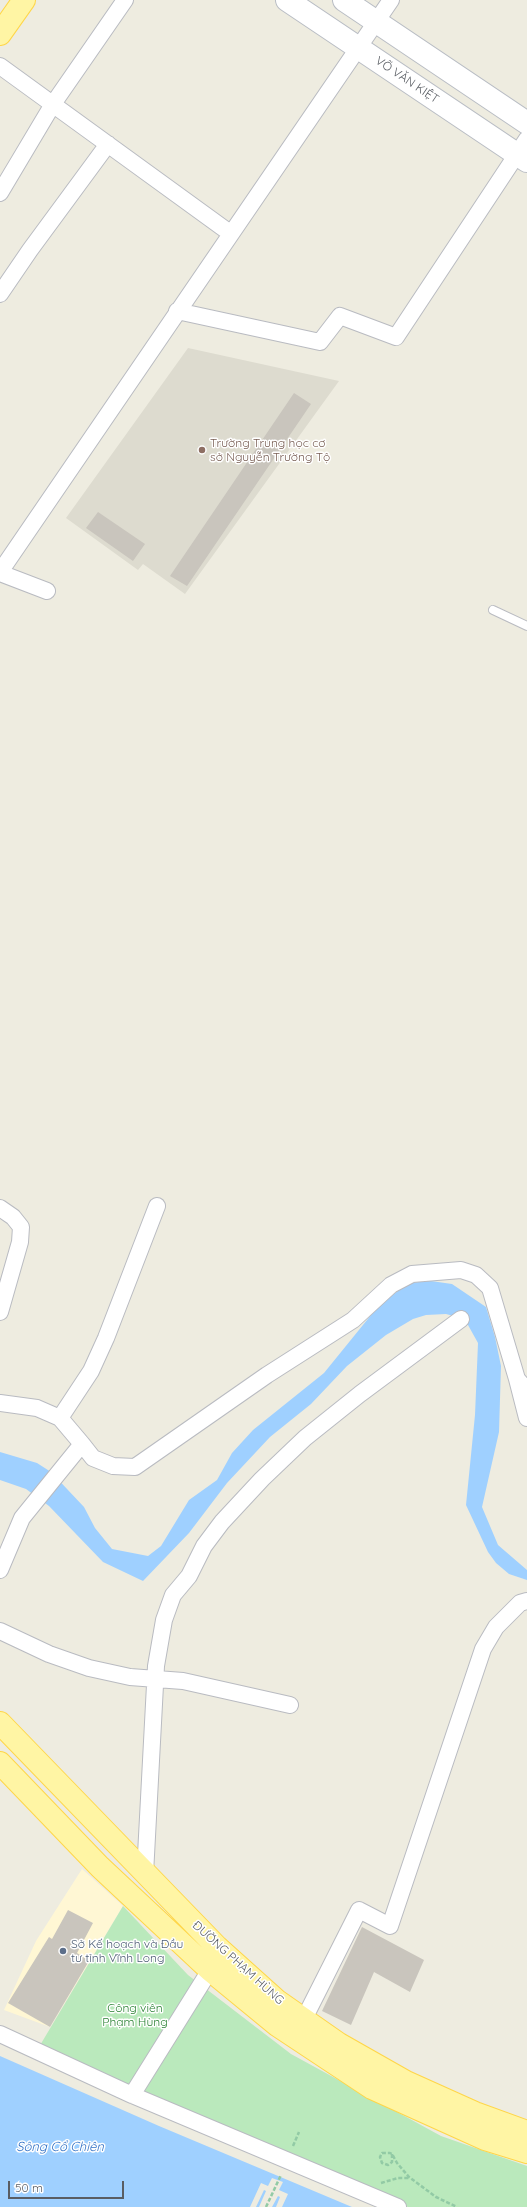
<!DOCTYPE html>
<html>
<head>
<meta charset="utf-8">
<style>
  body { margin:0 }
  #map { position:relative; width:527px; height:2207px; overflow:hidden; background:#eeece0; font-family:Quicksand,sans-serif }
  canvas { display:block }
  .scale { position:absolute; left:8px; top:2181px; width:116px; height:18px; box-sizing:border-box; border:2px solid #595d63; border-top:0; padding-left:5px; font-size:12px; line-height:14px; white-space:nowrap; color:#595d63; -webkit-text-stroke:3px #fff; paint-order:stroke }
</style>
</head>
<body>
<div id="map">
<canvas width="527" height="2207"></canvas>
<div class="scale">50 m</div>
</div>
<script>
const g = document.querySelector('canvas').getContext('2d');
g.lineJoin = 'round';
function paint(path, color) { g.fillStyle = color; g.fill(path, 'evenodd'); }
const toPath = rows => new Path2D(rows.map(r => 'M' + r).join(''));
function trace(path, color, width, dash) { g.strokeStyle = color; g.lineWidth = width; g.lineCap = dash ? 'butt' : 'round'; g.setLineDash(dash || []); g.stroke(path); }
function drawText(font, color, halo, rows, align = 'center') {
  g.font = font + ' Quicksand,sans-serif'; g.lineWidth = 3; g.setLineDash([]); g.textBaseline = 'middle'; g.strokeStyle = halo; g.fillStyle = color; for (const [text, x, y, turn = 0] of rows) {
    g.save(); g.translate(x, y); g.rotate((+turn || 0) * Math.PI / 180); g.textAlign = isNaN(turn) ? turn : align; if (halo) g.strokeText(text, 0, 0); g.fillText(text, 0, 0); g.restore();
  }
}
const commercial = toPath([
  [82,1869,123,1906,50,2027,4,2010,36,1941]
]);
const education = toPath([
  [188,348,339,381,185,594,143,564,138,570,66,518]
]);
const green = toPath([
  [123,1906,188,1975,291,2054,441,2136,527,2166,527,2207,408,2207,287,2157,154,2096,39,2047]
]);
const water = toPath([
  [431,1281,452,1284,486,1307,495,1337,501,1366,499,1432,482,1507,498,1545,527,1570,527,1580,509,1574,496,1563,488,1552,466,1505,475,1415,478,1343,468,1325,461,1318,446,1314,426,1315,413,1319,386,1335,347,1366,311,1404,270,1437,227,1483,189,1533,143,1581,103,1562,49,1506,26,1489,0,1480,0,1452,37,1463,51,1472,84,1507,95,1528,112,1549,148,1556,161,1546,189,1500,217,1480,232,1453,253,1430,324,1373,380,1304,409,1283],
  [0,2056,159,2126,352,2207,0,2207]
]);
const pier = toPath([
  [272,2178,283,2182,279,2190,288,2194,282,2207,276,2207,280,2197,278,2196,272,2207,259,2207,266,2191,264,2190,256,2207,250,2207,261,2183,268,2186]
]);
const building = toPath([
  [294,393,311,404,187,586,170,576],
  [98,512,145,544,133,561,86,528],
  [68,1910,93,1923,77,1953,89,1961,50,2027,8,2003,49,1937,52,1939],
  [362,1927,424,1960,410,1992,374,1972,351,2025,322,2011]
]);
const path = toPath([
  [293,2146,299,2132],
  [392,2154,392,2162,388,2165,382,2163,380,2157,382,2153,390,2153,392,2154,397,2163,409,2177,436,2197,457,2207],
  [381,2183,398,2178,409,2178],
  [266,2207,281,2175]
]);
const service = toPath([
  [493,610,527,626]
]);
const minor = toPath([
  [0,66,230,233],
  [0,193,53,104,125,0],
  [0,294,30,250,108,144],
  [177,311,320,342,340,316,396,337,527,139],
  [0,572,391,0],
  [0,573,47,591],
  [0,1208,13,1217,21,1227,20,1242,0,1312],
  [517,1379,527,1418],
  [0,1403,37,1408,60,1418],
  [82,1444,93,1458,113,1466,135,1467,267,1375,353,1320,391,1285,412,1274,461,1270,476,1275,490,1288,517,1379,524,1387,527,1387],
  [0,1570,22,1518,82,1444,60,1418,91,1371,106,1338,157,1206],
  [0,1631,49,1654,89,1668,130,1677,183,1681,290,1705],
  [145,1874,156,1666,164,1620,173,1595,189,1576,204,1546,222,1522,262,1479,305,1438,360,1394,461,1319],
  [304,2019,359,1910,390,1926,483,1649,496,1627,520,1603,527,1601],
  [0,2034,132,2095,398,2207],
  [132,2095,210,1970]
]);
const secondary = toPath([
  [287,0,527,161],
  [344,0,527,123]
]);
const primary = toPath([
  [0,34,24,0],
  [0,1723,217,1947,276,2000,339,2044,406,2082,475,2113,527,2132],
  [0,1763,100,1867,210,1970,277,2025,372,2088,485,2139,527,2152]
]);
const markers = [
  [202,450,4,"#8d6e63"],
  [63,1951,4,"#5c6f8a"]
];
const streetNames = [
  ["VÕ VĂN KIỆT",407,80,34],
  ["ĐƯỜNG PHẠM HÙNG",238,1963,42]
];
const educationNames = [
  ["Trường Trung học cơ",210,443],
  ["sở Nguyễn Trường Tộ",210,457]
];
const serviceNames = [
  ["Sở Kế hoạch và Đầu",71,1944],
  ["tư tỉnh Vĩnh Long",71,1958]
];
const parkNames = [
  ["Công viên",135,2008],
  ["Phạm Hùng",135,2022]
];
const waterNames = [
  ["Sông Cổ Chiên",60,2147]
];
paint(commercial, '#fff7d4');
paint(education, '#dddbcf');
paint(green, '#bae9bc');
paint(water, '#9fd0ff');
paint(pier, '#eeece0');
paint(building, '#c9c5bd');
trace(service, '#b9bbc1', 10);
trace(minor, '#b9bbc1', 18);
trace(secondary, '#b9bdc4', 24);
trace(primary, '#ffd648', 24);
trace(path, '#92caa5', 2.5, [4, 2]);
trace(service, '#fff', 8);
trace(minor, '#fff', 16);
trace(secondary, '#fff', 22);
trace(primary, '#fff5a4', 22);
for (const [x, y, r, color] of markers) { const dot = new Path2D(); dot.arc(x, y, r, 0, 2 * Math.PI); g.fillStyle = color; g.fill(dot); trace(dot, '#fff', 1.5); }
drawText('12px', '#595d63', '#fff', streetNames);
drawText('12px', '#785e54', '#fff', educationNames, 'left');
drawText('12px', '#4e5e75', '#fff', serviceNames, 'left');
drawText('12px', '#2a8233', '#fff', parkNames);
drawText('italic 13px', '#3473c6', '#fff', waterNames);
</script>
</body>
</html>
